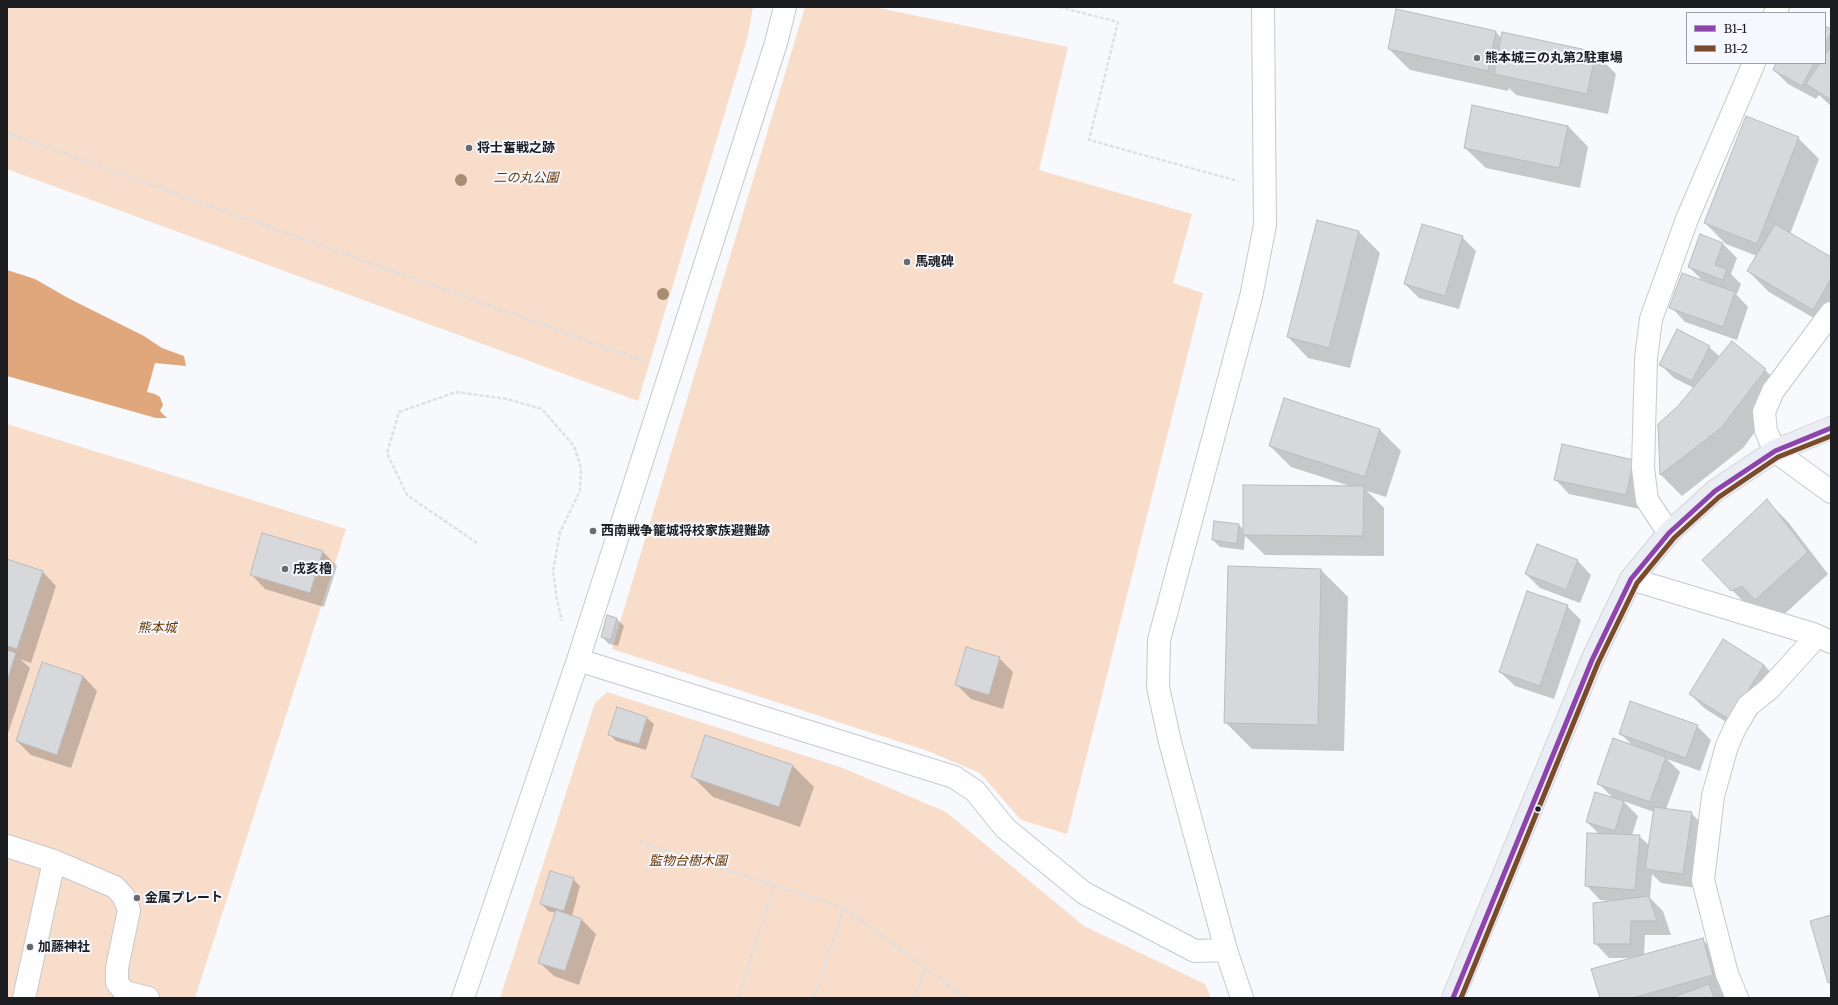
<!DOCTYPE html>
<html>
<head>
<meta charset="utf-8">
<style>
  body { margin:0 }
  #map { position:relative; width:1838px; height:1005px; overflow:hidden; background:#f7f9fc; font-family:Merriweather,serif }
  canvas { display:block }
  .frame { position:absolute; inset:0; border:8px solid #1c1d21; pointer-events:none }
  .legend { position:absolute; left:1686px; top:12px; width:140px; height:52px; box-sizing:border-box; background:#f5f8fe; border:1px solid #9ea0a6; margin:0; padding:5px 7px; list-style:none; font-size:12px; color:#1c1d21 }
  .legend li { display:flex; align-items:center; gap:8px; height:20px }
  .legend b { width:20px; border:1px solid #9ea0a6 }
</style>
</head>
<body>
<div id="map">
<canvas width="1838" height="1005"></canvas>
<div class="frame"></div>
<ul class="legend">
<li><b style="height:5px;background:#8e44ad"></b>B1-1</li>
<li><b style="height:5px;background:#7a4b2a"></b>B1-2</li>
</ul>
</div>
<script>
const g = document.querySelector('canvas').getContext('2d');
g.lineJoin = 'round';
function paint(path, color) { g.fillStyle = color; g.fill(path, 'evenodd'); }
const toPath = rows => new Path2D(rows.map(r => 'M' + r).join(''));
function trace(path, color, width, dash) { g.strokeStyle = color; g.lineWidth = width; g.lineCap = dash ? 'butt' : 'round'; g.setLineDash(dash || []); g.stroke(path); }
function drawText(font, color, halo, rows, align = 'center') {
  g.font = font + ' Merriweather,"Noto Sans JP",serif'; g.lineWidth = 4; g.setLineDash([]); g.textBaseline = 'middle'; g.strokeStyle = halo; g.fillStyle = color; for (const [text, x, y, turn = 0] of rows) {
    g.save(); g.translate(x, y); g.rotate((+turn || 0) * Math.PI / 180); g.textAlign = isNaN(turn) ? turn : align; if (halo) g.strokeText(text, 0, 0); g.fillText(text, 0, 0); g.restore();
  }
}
const green = toPath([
  [7,7,753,7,747,39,638,401,7,169],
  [805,7,874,7,1068,47,1039,170,1192,214,1173,283,1203,293,1067,834,1021,820,980,773,928,751,612,649],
  [7,424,346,529,195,998,7,998],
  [607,692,843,768,946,812,1084,926,1205,984,1211,998,500,998,595,703]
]);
const water = toPath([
  [7,270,35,279,68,298,144,336,162,348,184,356,186,366,155,363,147,392,155,394,160,397,163,405,160,411,167,418,156,418,7,376]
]);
const shadow = toPath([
  [1397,10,1496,32,1502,39,1595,53,1616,74,1608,114,1516,95,1509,88,1508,91,1410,70,1389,49],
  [1825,27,1831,30,1831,106,1819,95,1816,99,1788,84,1774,70,1777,63,1825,63],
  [1568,126,1588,147,1580,188,1486,168,1465,148],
  [1798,138,1819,159,1790,234,1831,258,1831,328,1769,292,1748,271,1757,256,1726,244,1705,223],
  [1359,232,1380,253,1350,368,1308,358,1288,337],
  [1462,237,1476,251,1459,309,1419,298,1405,284],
  [1723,244,1737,258,1731,274,1741,284,1737,294,1734,292,1748,307,1737,340,1685,322,1671,307,1704,282,1689,267],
  [1709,347,1720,357,1765,370,1786,390,1743,448,1682,496,1661,475,1659,424,1679,407,1694,388,1674,378,1660,364],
  [1285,399,1380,430,1401,451,1386,497,1367,491,1384,508,1384,556,1265,555,1245,536,1244,550,1220,547,1213,540,1215,522,1239,525,1244,530,1353,487,1291,467,1270,446],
  [1633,461,1640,509,1569,494,1555,479],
  [1767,501,1788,522,1828,574,1777,621,1763,607,1753,611,1732,590],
  [323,552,337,566,324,607,265,589,251,574],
  [7,560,42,571,56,586,31,663,20,659,30,668,7,736],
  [1577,560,1591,575,1580,603,1540,588,1526,574],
  [1229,567,1321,570,1348,597,1344,751,1252,749,1225,722],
  [1567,606,1581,620,1554,699,1515,686,1500,672],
  [617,619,624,626,618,646,609,644,602,637],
  [1723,640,1764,665,1778,680,1745,734,1704,708,1690,694],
  [999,658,1013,672,1003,709,971,699,957,685],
  [83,676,97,691,71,768,31,755,17,741],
  [617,708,647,718,654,724,646,750,616,741,609,734],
  [1697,726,1711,740,1700,771,1667,759,1680,772,1666,809,1691,813,1705,827,1697,888,1661,883,1652,874,1650,898,1663,911,1671,935,1645,935,1644,955,1702,939,1723,960,1726,998,1601,998,1632,958,1609,958,1595,943,1611,901,1600,900,1586,885,1599,834,1587,822,1614,799,1598,783,1633,746,1620,733],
  [1623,801,1654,812,1650,846,1639,836,1632,835,1638,816],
  [793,766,814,787,800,827,713,797,692,776],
  [573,879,580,886,572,916,582,920,596,934,579,985,554,976,539,962,556,913,548,911,542,904]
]);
const building = toPath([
  [1396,9,1496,31,1488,71,1388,49,1396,9],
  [1825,26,1831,29,1831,33,1825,44,1825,26],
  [1502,32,1596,52,1587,94,1494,74,1502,32],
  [1831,46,1831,100,1806,84,1820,63,1825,63,1825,55,1831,46],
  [1776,63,1814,63,1802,86,1773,70,1776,63],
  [1472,105,1568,126,1559,168,1464,148,1472,105],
  [1746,116,1799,137,1757,244,1704,223,1746,116],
  [1317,220,1359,231,1329,348,1287,337,1317,220],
  [1422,224,1463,236,1445,296,1404,284,1422,224],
  [1775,224,1831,257,1831,279,1813,310,1747,271,1775,224],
  [1700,234,1723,243,1715,265,1727,269,1723,280,1688,267,1700,234],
  [1682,273,1735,292,1723,327,1669,308,1682,273],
  [1677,329,1710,346,1692,381,1659,365,1677,329],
  [1732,341,1766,369,1722,427,1660,475,1658,424,1678,406,1732,341],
  [1284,398,1380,429,1365,477,1269,446,1284,398],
  [1562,444,1634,460,1626,495,1554,480,1562,444],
  [1243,485,1364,486,1363,536,1243,535,1243,485],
  [1767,499,1808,552,1755,600,1742,586,1731,591,1702,560,1767,499],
  [1214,521,1239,524,1237,544,1212,540,1214,521],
  [262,533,323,551,310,593,250,575,262,533],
  [1537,544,1578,560,1566,590,1525,574,1537,544],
  [7,559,43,571,17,649,7,646,7,559],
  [1228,566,1321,569,1318,725,1224,723,1228,566],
  [1527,591,1568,605,1540,686,1499,672,1527,591],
  [607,615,617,618,611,640,601,637,607,615],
  [1723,639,1764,665,1730,720,1689,694,1723,639],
  [966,647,1000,657,989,695,955,685,966,647],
  [7,650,16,653,7,681,7,650],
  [42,662,83,676,57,755,16,741,42,662],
  [1630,701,1698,725,1686,758,1619,734,1630,701],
  [617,707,647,717,639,744,608,735,617,707],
  [705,735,793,765,779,807,691,777,705,735],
  [1613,738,1666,757,1650,802,1597,784,1613,738],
  [1595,792,1624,801,1615,831,1586,822,1595,792],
  [1654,807,1692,812,1683,874,1645,869,1654,807],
  [1587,833,1640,835,1635,890,1585,886,1587,833],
  [550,871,574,878,564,911,540,904,550,871],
  [1649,896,1657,921,1631,921,1630,944,1594,944,1593,903,1649,896],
  [556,910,582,919,565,971,538,963,556,910],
  [1831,915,1831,982,1828,983,1810,921,1831,915],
  [1703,938,1713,975,1633,998,1600,998,1591,969,1703,938],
  [1709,984,1714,998,1671,998,1709,984]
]);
const path = toPath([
  [1059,7,1118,22,1089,140,1238,181],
  [7,133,647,362],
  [477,543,407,495,387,453,399,412,456,392,507,399,542,409,574,446,581,468,580,491,560,532,553,571,557,600,562,621],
  [640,842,844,908,966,998],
  [738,998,774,886],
  [814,998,844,908],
  [915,998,925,968]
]);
const minor = toPath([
  [1775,13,1778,7],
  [1831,313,1773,391,1764,412,1766,431,1775,451,1831,492],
  [1669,533,1647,500,1643,468,1646,358,1651,319,1687,219,1754,63],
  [1631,579,1813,634,1831,642],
  [578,660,954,777,975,791,1005,828,1084,893,1195,951,1226,950],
  [7,846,54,861,115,887,124,897,129,910,117,968,117,983,125,992,148,998],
  [24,998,54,861],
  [463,998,578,660,776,43,785,7],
  [1242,998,1226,950,1170,742,1158,687,1159,640,1251,297,1265,225,1263,7],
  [1737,998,1727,974,1703,880,1713,796,1727,746,1735,728,1748,706,1769,689,1809,645,1813,634]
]);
const major = toPath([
  [1453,998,1592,660,1631,579,1669,533,1715,491,1775,451,1831,428]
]);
const bus1 = toPath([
  [1453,998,1592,660,1631,579,1669,533,1715,491,1775,451,1831,428]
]);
const bus2 = toPath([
  [1461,998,1598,663,1637,583,1674,538,1719,497,1778,457,1831,436]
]);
const trees = [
  [461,180],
  [663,294]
];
const markers = [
  [1477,58,4,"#696a6e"],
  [469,148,4,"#696a6e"],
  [907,262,4,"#696a6e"],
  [593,531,4,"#696a6e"],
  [285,569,4,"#696a6e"],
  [1538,809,3.5,"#1c1d21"],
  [137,898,4,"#696a6e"],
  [30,947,4,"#696a6e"]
];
const poiNames = [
  ["熊本城三の丸第2駐車場",1485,58],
  ["将士奮戦之跡",477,148],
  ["馬魂碑",915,262],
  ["西南戦争籠城将校家族避難跡",601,531],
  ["戌亥櫓",293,569],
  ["金属プレート",145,898],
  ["加藤神社",38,947]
];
const parkNames = [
  ["二の丸公園",526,178],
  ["熊本城",157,628],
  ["監物台樹木園",688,861]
];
paint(green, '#f8ddca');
paint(water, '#dfa77b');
paint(shadow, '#0003');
paint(building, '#d7d8db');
trace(building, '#babbbe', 1);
trace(minor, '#c7c9cc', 24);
trace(major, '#d3d4d6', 24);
trace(path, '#dfe0e1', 2.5, [4, 2]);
trace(minor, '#fefeff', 22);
trace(major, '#ebedf5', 22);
trace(bus1, '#8e44ad', 5);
trace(bus2, '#7a4b2a', 5);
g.fillStyle = '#a98d72';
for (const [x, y] of trees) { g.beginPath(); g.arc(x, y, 6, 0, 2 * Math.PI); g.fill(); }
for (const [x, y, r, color] of markers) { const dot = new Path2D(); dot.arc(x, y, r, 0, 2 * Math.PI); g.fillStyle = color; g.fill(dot); trace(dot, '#f5f8fe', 1.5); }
drawText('bold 13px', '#1c1d21', '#f5f8fe', poiNames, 'left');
drawText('italic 13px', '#693501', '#f5f8fe', parkNames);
</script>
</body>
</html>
